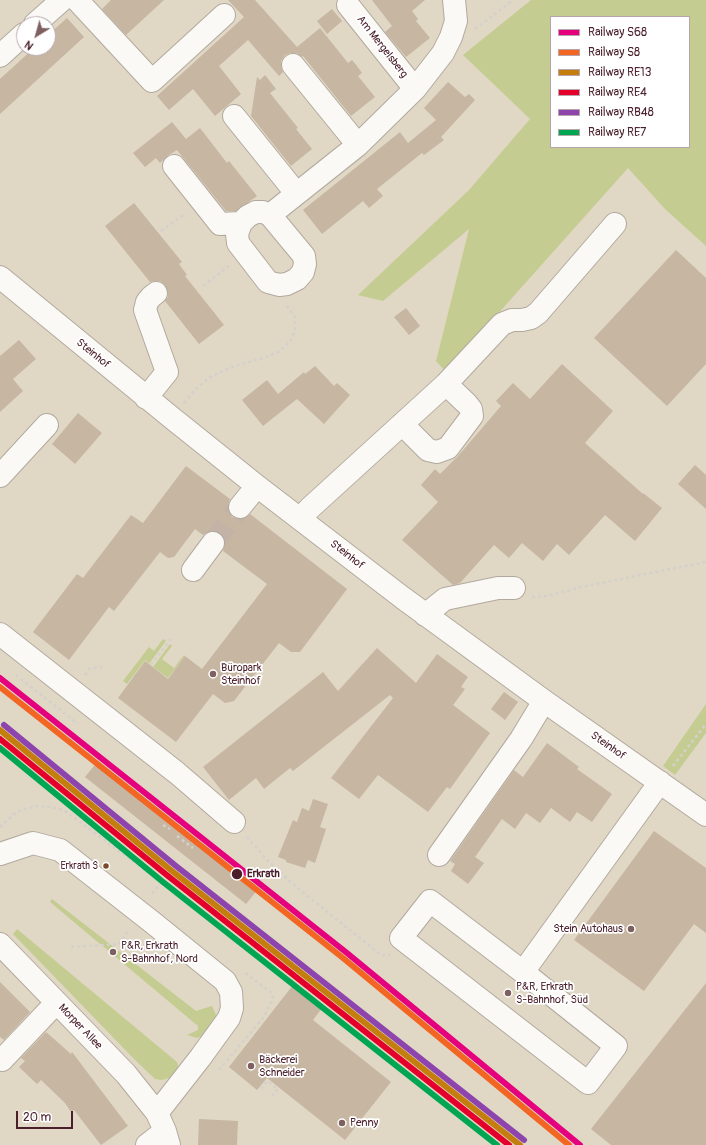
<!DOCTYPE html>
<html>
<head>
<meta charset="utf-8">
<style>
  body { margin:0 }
  #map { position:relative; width:706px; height:1145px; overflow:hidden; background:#e0d8c5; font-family:Pangolin,sans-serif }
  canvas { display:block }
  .legend { position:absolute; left:550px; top:16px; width:140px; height:132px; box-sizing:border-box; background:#fff; border:1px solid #b7a5aa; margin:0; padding:5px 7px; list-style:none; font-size:12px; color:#4a1f2b }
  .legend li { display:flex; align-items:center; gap:8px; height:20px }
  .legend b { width:20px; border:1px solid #b7a5aa }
  .north { position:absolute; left:16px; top:16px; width:40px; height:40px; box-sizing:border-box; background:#fff; border:1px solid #b7a5aa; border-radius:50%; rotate:217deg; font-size:11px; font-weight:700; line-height:16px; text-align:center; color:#4a1f2b }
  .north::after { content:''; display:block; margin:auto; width:14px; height:18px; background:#7e6061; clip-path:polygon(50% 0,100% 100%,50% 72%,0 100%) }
  .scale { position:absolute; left:16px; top:1111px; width:57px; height:18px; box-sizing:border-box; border:2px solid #4a1f2b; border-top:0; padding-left:5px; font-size:12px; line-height:14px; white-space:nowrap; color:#4a1f2b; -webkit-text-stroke:3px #fff; paint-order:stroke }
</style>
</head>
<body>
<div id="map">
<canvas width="706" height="1145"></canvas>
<ul class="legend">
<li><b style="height:5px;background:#e5007d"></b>Railway S68</li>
<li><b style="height:5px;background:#f26522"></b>Railway S8</li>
<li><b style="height:5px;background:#c37e0d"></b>Railway RE13</li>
<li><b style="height:5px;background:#e4002b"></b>Railway RE4</li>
<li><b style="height:5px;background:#8e44ad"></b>Railway RB48</li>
<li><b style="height:5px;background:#00a651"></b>Railway RE7</li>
</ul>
<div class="north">N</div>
<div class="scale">20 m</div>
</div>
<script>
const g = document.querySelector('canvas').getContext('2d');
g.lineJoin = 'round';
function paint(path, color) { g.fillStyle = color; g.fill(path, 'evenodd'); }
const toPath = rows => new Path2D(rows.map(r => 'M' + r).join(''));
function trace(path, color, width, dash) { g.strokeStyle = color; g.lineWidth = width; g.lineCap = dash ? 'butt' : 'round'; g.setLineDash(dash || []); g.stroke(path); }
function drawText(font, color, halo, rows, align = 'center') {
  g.font = font + ' Pangolin,sans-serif'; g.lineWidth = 3.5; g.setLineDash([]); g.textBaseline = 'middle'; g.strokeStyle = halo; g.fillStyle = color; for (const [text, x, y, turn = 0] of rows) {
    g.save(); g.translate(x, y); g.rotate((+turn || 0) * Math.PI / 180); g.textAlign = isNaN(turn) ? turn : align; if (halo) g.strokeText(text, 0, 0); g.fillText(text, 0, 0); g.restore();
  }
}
const green = toPath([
  [531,0,706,0,706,246,665,209,628,168,446,372,436,361,469,229,383,301,358,295,469,190,530,119,463,55],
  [551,17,689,17,689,147,551,147],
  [163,639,166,641,149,664,145,660,127,684,123,681,149,647,154,651],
  [170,644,172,646,162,659,174,668,184,655,185,656,168,678,153,667],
  [706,704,706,733,675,775,663,766],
  [52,899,196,1011,212,1006,216,1015,216,1022,207,1034,197,1038,187,1035,198,1030,198,1026,50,902],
  [17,929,177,1062,180,1072,172,1077,162,1080,155,1079,135,1060,13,934]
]);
const building = toPath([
  [111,0,164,0,126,35,102,9],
  [228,0,255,0,297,47,320,28,348,63,352,60,357,66,362,73,358,76,375,97,351,116,303,56,302,57,297,53,291,53,285,55,281,61,281,67,283,72,279,76,248,40,219,66,241,94,215,116,193,89,169,110,157,96,244,17],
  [372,0,425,0,412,11,418,19,416,21,430,38,406,57,385,32,392,26],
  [332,9,342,21,327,34,317,21],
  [67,18,84,37,0,114,0,79,34,48,48,48,48,35],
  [265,75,276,89,270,93,298,128,296,129,312,149,291,166,251,116,257,77,260,80],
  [448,82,465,97,469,94,475,100,441,137,444,140,424,155,422,153,377,189,383,196,369,208,363,201,322,234,303,210,400,132,408,143,436,120,424,108],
  [172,122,186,139,200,128,227,163,229,161,257,196,236,211,226,211,177,150,167,156,160,163,156,158,145,167,133,153],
  [134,203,182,262,179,264,187,275,185,276,224,325,199,344,165,301,168,297,168,292,165,285,160,281,155,281,150,282,105,226],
  [676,250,706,278,706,364,667,406,594,338],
  [406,308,420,326,409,335,394,317],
  [19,340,36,359,13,379,23,391,0,412,0,356],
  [562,364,613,411,585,443,643,494,643,493,662,508,635,541,605,515,569,555,557,544,543,561,522,543,509,558,494,545,460,583,453,585,402,540,438,502,421,485,435,469,440,474,458,456,501,406,496,401,513,383,530,399],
  [315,366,334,386,337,383,350,395,324,424,297,399,263,426,242,400,267,380,278,394,304,372,305,374],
  [78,413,102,433,75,464,52,444],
  [695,465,706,475,706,509,678,484],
  [186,466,230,499,228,505,228,511,232,517,238,519,244,519,250,514,347,589,300,652,291,652,279,643,234,701,225,703,213,694,176,742,118,698,145,661,168,679,185,656,202,669,267,584,223,551,225,544,225,538,221,533,214,531,208,532,203,535,195,529,174,557,168,558,160,552,114,611,109,607,69,660,33,632,77,574,83,578,131,515,143,523],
  [377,648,416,683,437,654,468,677,461,687,465,689,453,705,490,733,450,789,447,787,428,812,378,775,359,799,331,778,393,698,390,695,293,771,290,768,264,789,256,778,229,800,203,767,323,672,338,691],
  [504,692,518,702,505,720,491,709],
  [547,743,579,767,577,769,612,794,592,822,577,812,570,822,551,808,540,823,526,813,515,829,502,819,475,857,484,863,468,884,451,871,455,864,450,861,514,770,523,777],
  [98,761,259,888,246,904,85,777],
  [313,799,328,804,320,827,326,829,315,863,308,860,305,868,286,862,286,860,278,857,293,820,297,822,302,808,309,811],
  [654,831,706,868,706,933,694,924,644,991,574,940],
  [0,982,30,1012,4,1040,0,1037],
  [706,983,706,1145,611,1145,591,1129],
  [293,985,322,1008,313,1020,391,1082,345,1140,267,1078,257,1090,229,1067],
  [46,1032,71,1054,72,1052,128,1126,101,1145,74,1110,71,1112,65,1103,41,1080,37,1084,19,1067,25,1061,21,1058],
  [199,1119,238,1121,237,1145,198,1145]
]);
const minorTunnel = toPath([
  [213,543,240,507]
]);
const path = toPath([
  [475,29,513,0],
  [161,231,185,214],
  [203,286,230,265],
  [184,403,196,389,210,377,232,367,266,357,278,352,290,342,295,331,295,317,286,305],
  [532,597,547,596,586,586,706,562],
  [151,665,173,636],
  [16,675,78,724],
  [85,675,89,669,102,667],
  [673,766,706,724],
  [163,825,170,829],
  [0,827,15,813,21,810,38,806,52,807,63,810,72,816,146,871,148,868],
  [177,836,193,848],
  [247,837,268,861,295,886,381,955,390,955],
  [146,871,161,883,150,896],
  [71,947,119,944,129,930],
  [219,1070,263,1018,273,999,272,993,245,973],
  [261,1089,267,1081,278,1089,270,1099]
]);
const minor = toPath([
  [77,0,152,81,224,15],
  [348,5,415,89],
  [35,24,62,0],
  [0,56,24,34],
  [293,65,358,145],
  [234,116,296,193],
  [174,166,220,224,241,223],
  [256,212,263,212,270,215,304,256,305,264,303,272,297,279,287,284,279,285,268,282,238,243,237,234,241,223,248,216,256,212],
  [270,215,358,145,415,89,443,53,451,37,456,21,454,0],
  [0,277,172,418,257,486,403,598,544,701,706,815],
  [146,398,167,372,145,310,147,302,151,297,156,293],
  [402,424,428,450,437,452,448,448,472,416,471,409,467,404,446,384],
  [0,476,47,425],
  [240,507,257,486],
  [300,519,310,508,446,384,502,324,512,320,522,320,531,318,538,313,615,224],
  [193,570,213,543],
  [425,615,445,599,498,588,514,588],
  [0,634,177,773,234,822],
  [0,854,33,843,60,850,152,922,225,981,231,992,232,1008,229,1018,200,1058,157,1113],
  [439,855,521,739,544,701],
  [0,944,126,1074,157,1113,165,1131,169,1145],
  [523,972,616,1046,588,1083,401,938,430,901,523,972,660,782],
  [2,1060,56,1003],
  [147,1145,165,1131]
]);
const rail1 = toPath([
  [0,678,347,953,580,1145]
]);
const rail2 = toPath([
  [0,687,343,958,569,1145]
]);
const rail3 = toPath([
  [0,730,172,871,520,1145]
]);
const rail4 = toPath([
  [0,739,168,876,509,1145]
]);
const rail5 = toPath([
  [4,725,176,866,524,1140]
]);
const rail6 = toPath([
  [0,748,163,882,497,1145]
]);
const markers = [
  [213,674,4,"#7e6061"],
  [106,866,3.5,"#7a4b2a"],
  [237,874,6,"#4a1f2b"],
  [631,929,4,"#7e6061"],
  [113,952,4,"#7e6061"],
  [508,993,4,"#7e6061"],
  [251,1066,4,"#7e6061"],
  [342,1123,4,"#7e6061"]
];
const busNames = [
  ["Erkrath S",98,866]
];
const streetNames = [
  ["Am Mergelsberg",382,47,52],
  ["Steinhof",93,354,39],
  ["Steinhof",347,555,38],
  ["Steinhof",608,746,35],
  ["Morper Allee",80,1027,46]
];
const poiNames = [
  ["Büropark",221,668],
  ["Steinhof",221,681],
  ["Stein Autohaus",623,929,"right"],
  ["P&R, Erkrath",121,946],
  ["S-Bahnhof, Nord",121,959],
  ["P&R, Erkrath",516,987],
  ["S-Bahnhof, Süd",516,1000],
  ["Bäckerei",259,1060],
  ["Schneider",259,1073],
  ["Penny",350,1123]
];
const stopNames = [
  ["Erkrath",247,874]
];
paint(green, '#c4cc91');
paint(building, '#c6b6a2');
trace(minorTunnel, '#c2b3a6', 22, [22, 11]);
trace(minor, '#b2a99e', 24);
trace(path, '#d4d0cb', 2.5, [3, 3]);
trace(minor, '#faf9f6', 22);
trace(rail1, '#e5007d', 6);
trace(rail2, '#f26522', 6);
trace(rail3, '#c37e0d', 6);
trace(rail4, '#e4002b', 6);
trace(rail5, '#8e44ad', 6);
trace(rail6, '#00a651', 6);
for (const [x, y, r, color] of markers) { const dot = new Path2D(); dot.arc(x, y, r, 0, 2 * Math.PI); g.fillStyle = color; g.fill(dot); trace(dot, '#fff', 1.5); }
drawText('10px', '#4a1f2b', '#fff', busNames, 'right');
drawText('11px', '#4a1f2b', '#fff', streetNames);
drawText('11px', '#4a1f2b', '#fff', poiNames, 'left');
drawText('bold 11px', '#4a1f2b', '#fff', stopNames, 'left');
</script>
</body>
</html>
